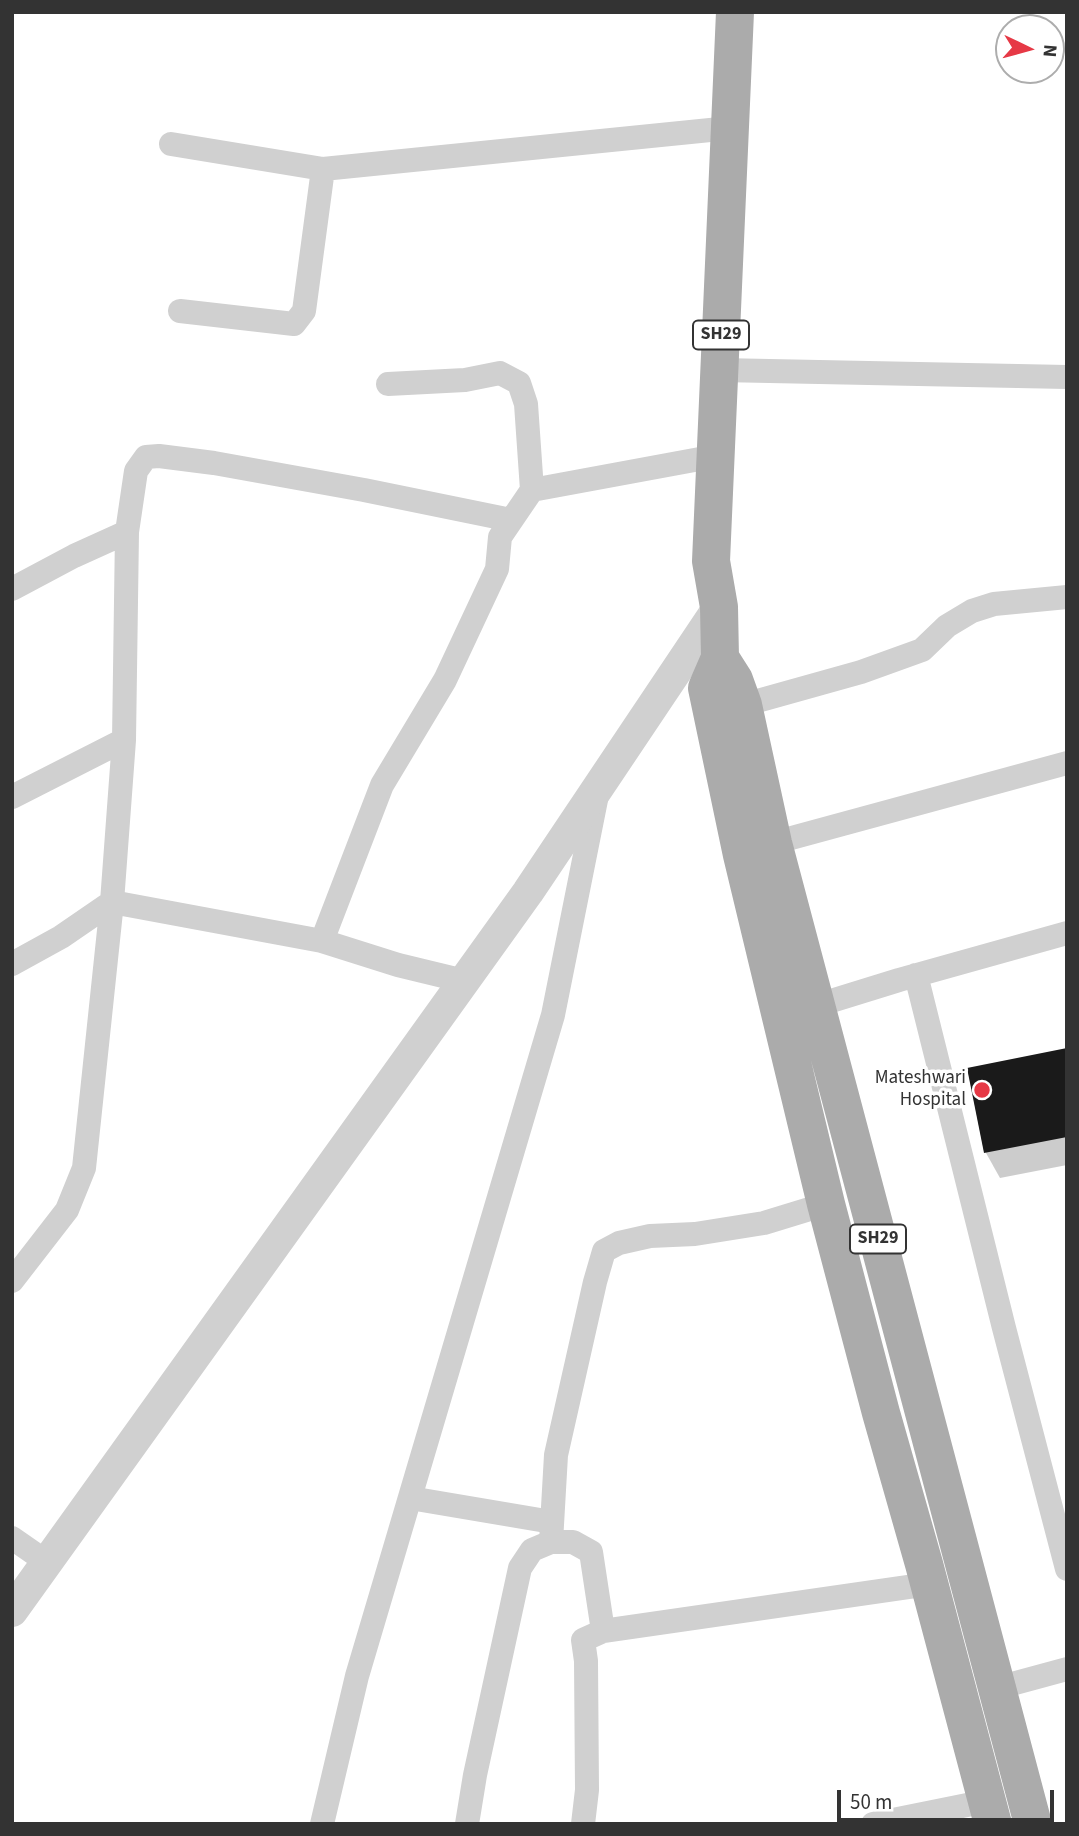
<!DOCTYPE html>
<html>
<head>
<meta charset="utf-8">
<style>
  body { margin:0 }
  #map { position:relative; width:1079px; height:1836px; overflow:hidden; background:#fff; font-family:"Source Sans 3",sans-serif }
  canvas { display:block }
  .frame { position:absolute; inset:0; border:14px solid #333; pointer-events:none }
  .north { position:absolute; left:995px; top:14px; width:70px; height:70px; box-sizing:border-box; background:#fff; border:2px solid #adadad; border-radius:50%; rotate:95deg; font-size:19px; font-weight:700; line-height:28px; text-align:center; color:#333 }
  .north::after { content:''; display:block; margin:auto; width:24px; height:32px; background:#e63946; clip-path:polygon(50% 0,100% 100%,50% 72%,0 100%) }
  .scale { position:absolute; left:837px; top:1790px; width:217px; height:32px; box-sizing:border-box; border:4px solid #333; border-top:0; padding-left:9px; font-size:21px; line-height:24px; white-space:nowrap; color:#333; -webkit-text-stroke:5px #fff; paint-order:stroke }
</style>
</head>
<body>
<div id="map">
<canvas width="1079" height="1836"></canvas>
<div class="frame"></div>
<div class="north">N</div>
<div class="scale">50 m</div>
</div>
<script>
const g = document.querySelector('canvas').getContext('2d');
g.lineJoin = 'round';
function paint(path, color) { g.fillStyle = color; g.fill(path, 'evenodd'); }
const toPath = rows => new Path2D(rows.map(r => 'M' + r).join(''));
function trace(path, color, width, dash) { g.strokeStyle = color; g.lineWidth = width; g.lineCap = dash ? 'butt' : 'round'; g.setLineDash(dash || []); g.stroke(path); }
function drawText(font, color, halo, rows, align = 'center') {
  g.font = font + ' "Source Sans 3",sans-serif'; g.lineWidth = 7; g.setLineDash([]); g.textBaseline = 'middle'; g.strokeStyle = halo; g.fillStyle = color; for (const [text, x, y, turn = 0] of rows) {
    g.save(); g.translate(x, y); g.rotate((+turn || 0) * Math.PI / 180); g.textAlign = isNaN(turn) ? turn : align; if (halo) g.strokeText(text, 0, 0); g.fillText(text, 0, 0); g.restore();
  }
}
const shadow = toPath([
  [1067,1050,1067,1165,1000,1178,986,1153,969,1069]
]);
const building = toPath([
  [1067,1048,1067,1137,984,1153,967,1068]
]);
const minor = toPath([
  [171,144,323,169,730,128],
  [180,311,294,324,304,311,323,169],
  [720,370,1067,377],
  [388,384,465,380,500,373,519,383,526,404,532,490],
  [12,589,74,556,127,532],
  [743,705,861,672,922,650,947,626,972,611,994,604,1067,597],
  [12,797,124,740],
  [773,843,1067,763],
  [322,941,382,785,445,680,497,569,500,537,532,490,716,456],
  [12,964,61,937,112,902,322,941,398,965,464,981],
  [916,975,1004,1328,1067,1569],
  [802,1010,899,980,1067,933],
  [12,1281,67,1210,84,1168,112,902,124,740,127,532,136,471,146,457,159,456,214,463,364,490,511,520],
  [410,1498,552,1522],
  [12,1538,48,1563],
  [603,1631,591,1552,573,1542,551,1542,556,1455,595,1282,604,1251,619,1243,650,1236,695,1234,764,1223,826,1204],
  [997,1688,1067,1669],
  [322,1824,357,1676,553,1015,597,795],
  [467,1824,475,1775,520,1568,532,1550,551,1542],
  [583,1824,587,1790,586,1661,583,1640,603,1631,929,1584],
  [873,1824,987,1801]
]);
const tertiary = toPath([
  [12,1611,528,892,719,607]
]);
const primary = toPath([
  [735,12,711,561,719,607,720,658,707,688,742,855,826,1204,881,1413,924,1564,993,1824],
  [720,658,734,680,743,705,773,843,1033,1824]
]);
const markers = [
  [982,1090,9,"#e63946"]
];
const shields = [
  [721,335,56],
  [878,1239,56]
];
const shieldNames = [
  ["SH29",721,335],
  ["SH29",878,1239]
];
const poiNames = [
  ["Mateshwari",966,1079],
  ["Hospital",966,1101]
];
paint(shadow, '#0003');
paint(building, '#1a1a1a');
trace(minor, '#d0d0d0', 24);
trace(tertiary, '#d0d0d0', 32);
trace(primary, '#ababab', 38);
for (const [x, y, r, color] of markers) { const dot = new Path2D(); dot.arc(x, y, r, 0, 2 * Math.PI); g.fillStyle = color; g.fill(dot); trace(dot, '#fff', 2.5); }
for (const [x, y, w] of shields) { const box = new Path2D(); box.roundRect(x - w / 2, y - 14.5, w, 29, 5); g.fillStyle = '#fff'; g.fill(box); trace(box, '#333', 2); }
drawText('bold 18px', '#333', null, shieldNames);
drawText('19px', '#333', '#fff', poiNames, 'right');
</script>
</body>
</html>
